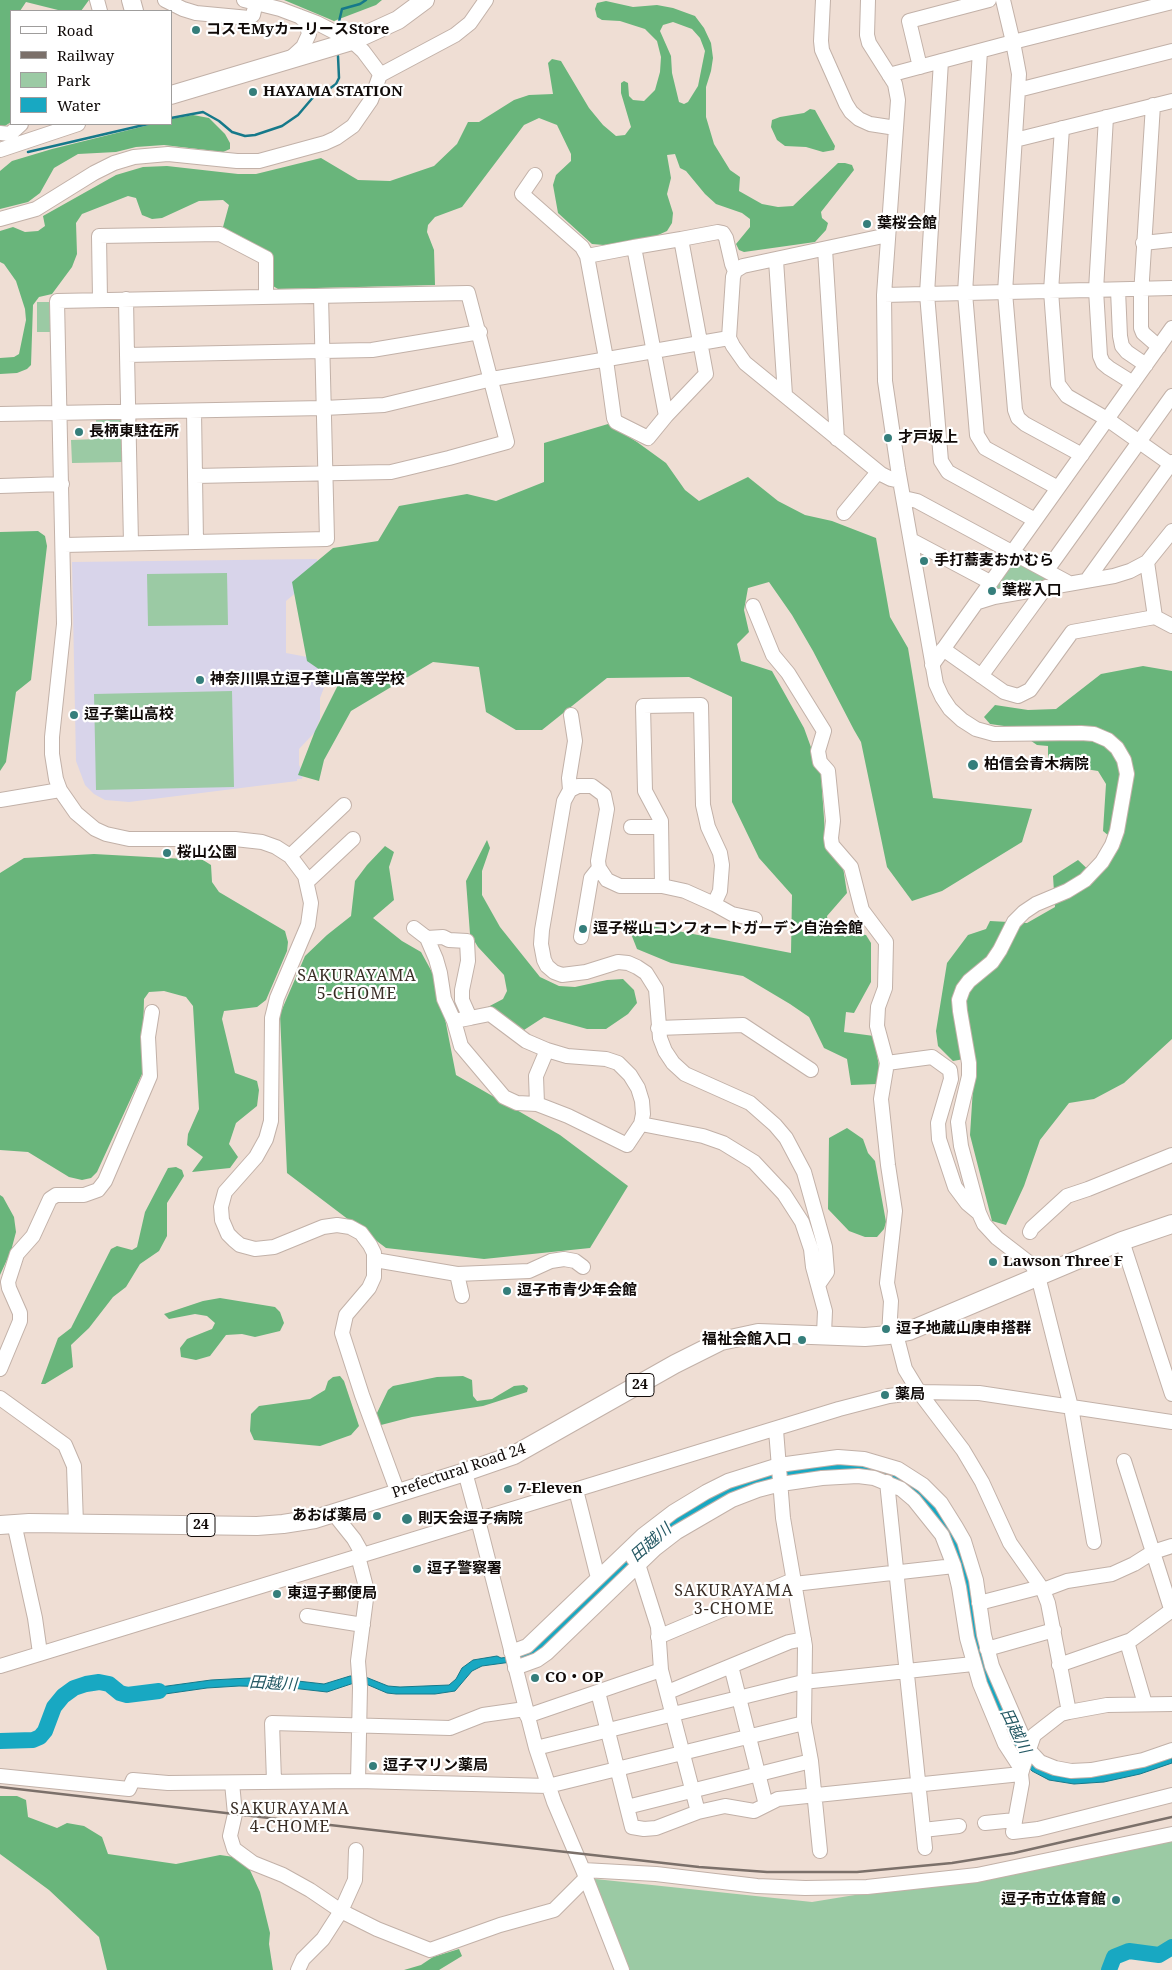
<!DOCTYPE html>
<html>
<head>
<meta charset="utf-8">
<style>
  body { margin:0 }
  #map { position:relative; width:1172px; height:1970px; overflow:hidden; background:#efded4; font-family:"Noto Serif",serif }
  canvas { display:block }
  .legend { position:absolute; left:10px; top:10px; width:162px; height:115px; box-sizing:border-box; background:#fff; border:1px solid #9f9d9c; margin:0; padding:6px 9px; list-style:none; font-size:15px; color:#100a08 }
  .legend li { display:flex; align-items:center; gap:10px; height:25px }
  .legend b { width:25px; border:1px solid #9f9d9c }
</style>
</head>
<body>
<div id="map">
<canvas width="1172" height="1970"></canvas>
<ul class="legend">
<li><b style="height:6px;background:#fff"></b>Road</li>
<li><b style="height:6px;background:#7b706a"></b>Railway</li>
<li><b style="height:14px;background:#9bcaa4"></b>Park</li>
<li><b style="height:14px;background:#18a8c2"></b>Water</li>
</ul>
</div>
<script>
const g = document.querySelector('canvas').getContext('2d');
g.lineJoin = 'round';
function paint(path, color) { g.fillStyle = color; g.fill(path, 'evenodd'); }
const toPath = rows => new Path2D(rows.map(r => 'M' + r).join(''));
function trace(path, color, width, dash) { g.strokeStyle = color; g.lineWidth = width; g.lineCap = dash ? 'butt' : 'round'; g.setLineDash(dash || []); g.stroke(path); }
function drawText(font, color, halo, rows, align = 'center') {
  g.font = font + ' "Noto Serif","Noto Sans JP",serif'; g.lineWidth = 4.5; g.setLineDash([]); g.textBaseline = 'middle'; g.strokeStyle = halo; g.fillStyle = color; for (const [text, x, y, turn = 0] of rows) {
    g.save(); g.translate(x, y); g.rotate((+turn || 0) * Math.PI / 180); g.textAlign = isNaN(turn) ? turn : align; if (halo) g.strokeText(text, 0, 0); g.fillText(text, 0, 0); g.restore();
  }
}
const education = toPath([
  [317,559,320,572,286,601,286,653,334,662,320,698,320,719,315,732,299,749,299,765,303,773,302,779,297,779,297,781,129,802,105,800,94,794,85,785,76,761,72,562]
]);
const green = toPath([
  [37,302,55,302,55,332,37,332],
  [96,420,123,420,124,462,72,463,71,440,97,439],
  [1012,559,1050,578,1049,582,994,593,993,586],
  [227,573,228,625,148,626,147,574],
  [232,691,234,787,96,790,94,694],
  [1172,1833,1172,1946,1159,1955,1129,1951,1114,1957,1106,1970,623,1970,586,1878,812,1902,977,1875]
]);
const forest = toPath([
  [0,0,89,0,81,11,62,11,26,2,20,11,11,11,11,122,5,126,0,126],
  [284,0,382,0,376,5,334,21],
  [606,1,633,7,657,5,673,8,695,16,704,28,711,43,713,58,711,71,706,87,706,117,714,144,730,170,740,177,739,191,762,204,778,207,793,206,838,163,845,163,852,165,854,170,821,212,822,218,828,223,826,230,815,242,744,252,739,250,736,244,750,227,750,219,742,213,716,204,705,194,686,171,680,168,675,154,667,155,671,178,667,194,673,213,672,223,667,231,656,236,604,245,592,244,558,213,553,185,556,175,571,161,571,154,557,125,539,118,524,125,462,207,435,217,428,225,427,232,434,250,435,285,278,289,273,286,272,256,266,250,223,227,229,205,223,200,199,201,162,218,152,219,142,215,136,198,128,196,82,214,76,223,77,254,72,267,52,294,39,297,33,305,31,365,27,369,17,373,0,374,0,358,14,357,19,354,26,320,25,309,16,281,4,264,0,262,0,231,13,227,25,232,38,231,45,226,43,216,116,175,143,167,167,166,238,174,256,174,321,158,358,180,390,181,434,166,457,144,468,122,479,122,514,100,529,95,553,94,548,63,552,59,561,61,589,108,603,125,616,136,625,135,631,127,621,93,621,83,624,81,628,83,629,96,633,100,644,101,655,90,660,72,661,57,657,41,645,29,620,21,602,20,597,17,595,9,597,3],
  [673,22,692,29,700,38,705,51,698,86,688,102,684,104,679,102,672,73,671,56,660,31,663,25],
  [810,109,815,110,835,146,834,150,823,152,806,147,785,146,777,140,771,127,772,120,780,117,804,113],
  [193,115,209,118,225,134,230,143,230,149,223,152,164,145,136,147,116,152,78,154,54,168,40,193,28,202,0,209,0,171,12,161,52,149,153,124,171,124,171,119],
  [608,424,637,442,666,463,685,490,699,501,748,477,778,501,805,515,832,521,876,538,890,617,908,648,933,798,1032,809,1022,842,942,891,912,901,887,867,861,742,854,730,813,651,792,615,769,582,748,588,744,610,749,632,737,644,741,661,772,671,804,728,821,775,826,847,843,867,847,893,827,916,829,931,866,935,871,943,871,982,854,1013,846,1012,844,1032,874,1036,879,1067,877,1084,851,1085,847,1059,824,1048,809,1017,790,1004,743,976,671,963,637,949,626,921,791,953,792,895,759,858,732,802,732,697,689,677,607,678,542,730,516,730,486,712,479,667,433,662,351,711,324,760,319,781,298,775,315,731,339,683,307,661,292,582,333,548,378,541,399,506,467,494,496,501,544,482,544,443],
  [38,531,45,536,47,546,31,680,16,692,6,762,0,771,0,532],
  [1143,666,1172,671,1172,1039,1124,1083,1094,1099,1069,1103,1040,1140,1024,1186,1006,1225,992,1221,970,1135,975,1057,953,1061,938,1046,936,1031,947,963,968,935,986,929,990,921,1027,923,1055,907,1053,876,1078,860,1094,875,1109,836,1103,831,1106,784,1098,771,1048,763,1048,746,1037,745,1011,727,990,724,984,717,995,705,1028,710,1056,709,1101,674],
  [487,840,490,848,482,871,482,895,500,927,540,977,559,986,575,987,607,980,623,979,634,990,637,1003,628,1014,606,1029,587,1029,544,1017,524,1030,501,1016,484,1009,503,999,507,991,504,975,478,947,470,934,466,881],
  [385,846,394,852,389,867,394,900,373,918,402,941,421,952,438,983,456,1075,560,1135,628,1186,590,1248,484,1259,386,1248,287,1173,280,1014,305,956,327,935,351,916,355,881,367,865],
  [94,854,203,860,211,865,212,882,219,892,285,931,288,942,287,951,266,1000,257,1007,224,1011,222,1019,235,1073,257,1081,259,1090,257,1106,236,1123,229,1144,238,1157,230,1168,192,1172,203,1157,187,1145,188,1134,199,1109,193,1006,186,997,164,991,149,992,144,999,142,1074,97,1172,91,1178,82,1180,69,1177,28,1152,0,1150,0,873,24,858],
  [847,1128,863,1139,868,1153,875,1161,886,1222,884,1229,877,1237,865,1237,849,1231,828,1209,829,1138],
  [176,1167,182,1170,184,1176,167,1203,167,1236,159,1251,140,1264,126,1287,113,1297,89,1328,71,1345,73,1367,45,1384,41,1384,58,1338,71,1328,111,1249,117,1246,132,1250,137,1247,145,1212,168,1168],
  [0,1195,3,1197,14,1217,16,1232,11,1251,0,1275],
  [220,1298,275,1307,280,1312,284,1323,280,1331,255,1337,242,1334,226,1335,210,1356,196,1360,181,1357,180,1348,187,1339,212,1329,215,1323,207,1316,195,1314,169,1319,164,1314,203,1301],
  [340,1376,344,1381,359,1426,351,1435,320,1446,254,1440,250,1431,251,1414,259,1406,310,1399,325,1390,328,1381,333,1377],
  [463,1376,472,1380,473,1396,477,1401,492,1399,514,1386,524,1385,528,1388,527,1392,483,1406,412,1417,381,1425,377,1421,376,1415,388,1390,393,1386,437,1377],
  [0,1796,17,1796,26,1800,28,1817,57,1828,67,1823,84,1826,102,1837,108,1854,176,1864,220,1855,234,1857,249,1868,260,1892,270,1933,269,1944,273,1970,107,1970,99,1937,49,1890,0,1854],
  [459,1949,462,1956,439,1970,404,1970,421,1965,433,1957]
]);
const water = toPath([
  [851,1461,897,1472,929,1494,953,1529,967,1564,982,1643,1047,1770,1172,1754,1172,1763,1140,1774,1104,1782,1074,1784,1049,1780,1032,1771,1027,1766,1005,1733,983,1679,936,1519,870,1472,727,1498,542,1651,526,1660,482,1666,472,1671,455,1691,435,1694,396,1694,387,1693,366,1684,354,1683,327,1692,283,1687,239,1686,207,1688,137,1698,138,1690,211,1680,249,1678,280,1679,324,1684,350,1676,363,1676,388,1686,400,1687,449,1685,456,1679,462,1668,473,1660,497,1656,501,1658,517,1656,561,1620,667,1522,722,1489,762,1474,851,1461]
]);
const stream = toPath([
  [338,26,342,9,360,4,366,0],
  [171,118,203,112,219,121,232,132,245,136,255,135,282,126,298,115,315,95,325,92,336,84,339,78,338,56],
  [28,152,148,124]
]);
const river = toPath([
  [0,1741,33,1740,40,1737,45,1731,54,1707,63,1696,74,1688,86,1684,99,1682,109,1684,120,1693,127,1695,159,1691],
  [1109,1970,1114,1957,1129,1951,1159,1955,1172,1947]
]);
const minor = toPath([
  [97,0,100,11],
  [165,0,183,9,196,13,249,18,253,15,256,2],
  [823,0,821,41,822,50,846,104,851,112,859,119,870,124,896,128],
  [868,0,867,35,869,43,895,84,898,100,884,295,885,381,898,469,936,684,942,697,950,709,962,720,976,729,994,734,1081,733,1094,734,1108,740,1117,748,1124,760,1127,774,1117,831,1112,845,1102,862,1085,880,1067,891,1036,904,1024,912,1014,922,1000,950,992,962,969,981,963,989,959,1000,960,1011,969,1063,969,1076,958,1122,961,1146,979,1213,984,1224,997,1238,1032,1265,1038,1276,1071,1407,1094,1542],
  [980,51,965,293,977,435,985,448,1058,488],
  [291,58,303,47,309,34,306,22,299,16],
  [941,61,927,294,941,461,948,472,1035,520],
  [920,67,909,21,989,0],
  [380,75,455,35,470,23,486,0],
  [889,75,1013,42,1003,0],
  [1018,90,1172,51],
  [1153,105,1141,295,1141,328,1143,333,1159,347],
  [1106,117,1096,290,1100,356,1103,363,1109,368,1133,383],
  [1062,128,1051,291,1058,384,1067,396,1107,419,1172,465],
  [0,133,10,134,21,124],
  [1015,140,1172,101],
  [0,150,78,124],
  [535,175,522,194,582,247,587,256],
  [0,219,36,209,94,173,114,163,134,157,168,154,237,161,259,161,325,143,336,138,353,126,371,100,380,75,378,71,363,51,352,41,317,23,280,9,244,0],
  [888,235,743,266,735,271,733,277,729,338,733,346,745,363,881,474,891,479,900,481],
  [681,239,718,232,723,233,726,238,732,264,735,271],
  [1143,243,1172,240],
  [634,247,681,239,706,374,666,416,634,247,587,256,605,353,614,418,616,422,648,438,666,416],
  [825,249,837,439],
  [776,260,785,395],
  [1118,290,1120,336,1122,346,1127,352,1146,365],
  [884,295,1172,288],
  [100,299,99,236,220,234,266,258,266,297],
  [126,299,127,355],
  [194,411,195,476,391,472,449,458,507,442,468,293,57,301,64,624,52,737,52,754,56,779,60,790,76,813,95,829,106,834,129,839,235,839,262,842,276,847,290,856,305,876,311,903,308,925,277,998,272,1018,271,1121,266,1139,256,1157,225,1192,221,1207,222,1220,228,1234,234,1240,240,1245,255,1249,274,1247,323,1227,337,1225,350,1227,361,1233,370,1245,374,1253,374,1277,369,1288,346,1315,342,1333,362,1395,398,1493],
  [0,414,324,408,384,405,492,379,729,338],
  [1082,455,1025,424,1018,418,1015,410,1005,292,1019,74,1013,42,1172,2],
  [195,476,196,542],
  [0,486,62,484],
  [904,498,917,501,1069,583],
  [844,513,878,472],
  [911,540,990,582],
  [131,543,127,355,372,350,480,332],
  [64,545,327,539,321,296],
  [1147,562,1155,617,1172,626],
  [1047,570,1172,396],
  [1087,580,1172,462],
  [978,602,994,597,1114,576,1130,571,1147,562,1172,531],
  [753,606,773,655,788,673,824,731,818,751,820,762,828,771,833,821,831,838,832,845,851,867,862,910,886,942,885,988,878,1007,877,1026,887,1063,881,1099,888,1165,895,1211,887,1283,891,1301,889,1335],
  [943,649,1004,692,1018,696,1030,690,1072,632,1155,617],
  [932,665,1172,328],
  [981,676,1046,587],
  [570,790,569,778,575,741,571,715],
  [0,800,60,790],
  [631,827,661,827],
  [290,856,344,805],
  [307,882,353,839],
  [662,886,661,821,645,791,643,706,701,705,703,805,708,827,720,853,722,865,720,891,714,904,732,914,755,919],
  [714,904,685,891,662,886,620,886,607,880,599,868,598,861,607,809,604,795,592,786,578,786,570,790,564,801,542,930,541,944,544,960,547,966,554,972,562,975,586,972,618,962,628,963,637,967,646,973,656,989,660,1038,665,1051,673,1063,685,1074,750,1103,775,1125,786,1138,804,1172,825,1247,827,1272,818,1285],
  [414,928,427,938,436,959,440,973,444,999,454,1021,461,1046,504,1097,517,1103,537,1104,568,1116,627,1145,641,1124,703,1136,723,1143,754,1162,784,1194,802,1222,811,1249,813,1267,825,1311,824,1334],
  [581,937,591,878,599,868],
  [427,938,443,937,449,940,467,941,468,961,462,990,462,1000,470,1018,454,1021],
  [470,1018,490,1014,526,1041,547,1050],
  [658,1028,743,1025,811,1070],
  [887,1063,932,1057,950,1070,951,1079,938,1123,939,1139,955,1187,967,1203,979,1213],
  [537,1104,536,1076,547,1050,567,1056,606,1059,618,1063,630,1075,638,1088,642,1101,643,1114,641,1124],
  [1030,1232,1032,1228,1067,1196,1088,1189,1172,1155],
  [1122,1241,1172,1394],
  [375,1260,457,1274,462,1296],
  [457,1274,529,1271,551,1261,564,1259,575,1261,583,1267],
  [896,1334,905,1369,919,1392,963,1450,982,1482,1010,1543,1043,1590,1048,1603,1069,1712,1061,1714,1034,1735,1023,1767,1021,1774,1022,1783,1013,1832,1038,1829,1172,1795],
  [0,1369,20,1321,20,1313,9,1288,8,1282,17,1254,33,1236,50,1199,56,1195,84,1195,98,1190,105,1181,150,1076,148,1037,152,1012],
  [0,1398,65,1445,74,1466,76,1524],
  [776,1430,783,1518,805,1646,804,1723,811,1761,820,1851],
  [1124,1461,1172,1612],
  [465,1472,478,1520,536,1748,554,1802,583,1870,622,1970],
  [887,1482,925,1848],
  [576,1490,598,1578],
  [334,1514,354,1539,363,1555],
  [14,1523,35,1618,40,1653],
  [358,1556,367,1591,358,1661,360,1687,358,1781],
  [633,1558,638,1564,658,1627,661,1670,698,1812],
  [794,1584,954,1566],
  [1043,1590,1067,1581,1112,1574,1134,1564,1153,1552,1172,1546],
  [979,1603,1041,1587],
  [307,1616,363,1625],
  [658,1637,793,1580],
  [1127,1642,1145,1704],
  [987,1649,1054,1630],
  [511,1652,527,1646,643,1535,673,1512,706,1492,728,1481,779,1465,838,1457,864,1459,898,1469,923,1485,941,1503,956,1527,964,1541,976,1580,984,1635,992,1666,1028,1749,1040,1762,1055,1768,1071,1771,1091,1770,1143,1760,1172,1750],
  [1059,1665,1131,1640,1172,1610],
  [0,1666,839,1409,889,1396,919,1392,979,1393,1172,1422],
  [731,1666,766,1805],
  [515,1668,537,1660,547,1653,655,1549,677,1532,732,1500,758,1490,781,1484,822,1478,858,1476,874,1478,901,1489,914,1500,942,1535,954,1566,959,1587,967,1638,980,1684,1005,1744,1018,1764,1023,1767],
  [598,1692,632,1827,644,1829,656,1828,698,1812,725,1806,754,1811,778,1799,1021,1774],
  [668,1692,789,1642,804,1639],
  [1069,1712,1107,1705,1172,1704],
  [527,1716,661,1670],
  [536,1748,803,1682,973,1664],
  [0,1776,129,1789,133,1780,168,1783,358,1781,548,1786,804,1723],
  [274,1781,272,1723,450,1728,483,1715,525,1709],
  [232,1783,235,1814,230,1836,234,1849,253,1863,283,1875,310,1890,341,1911,377,1929,430,1950,500,1925,554,1910,586,1878],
  [627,1807,811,1761],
  [985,1823,1015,1820],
  [923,1830,959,1826],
  [583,1870,656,1874,757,1886,805,1888,867,1887,977,1875,1172,1834],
  [298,1970,303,1959,323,1939,341,1911,355,1880,356,1850]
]);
const major = toPath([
  [131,0,134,11],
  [171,95,352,41,398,20,425,0],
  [0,1525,29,1523,257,1526,283,1524,315,1519,465,1472,514,1455,675,1364,721,1341,758,1333,865,1337,889,1335,909,1331,1122,1241,1172,1224]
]);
const rail = toPath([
  [0,1787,495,1844,699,1867,767,1872,857,1872,952,1863,1014,1853,1172,1817]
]);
const markers = [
  [196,30,5,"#357e7b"],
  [253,92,5,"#357e7b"],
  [867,224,5,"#357e7b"],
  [79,432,5,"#357e7b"],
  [888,438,5,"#357e7b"],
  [924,561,5,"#357e7b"],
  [992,591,5,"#357e7b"],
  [200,680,5,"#357e7b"],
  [74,715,5,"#357e7b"],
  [973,765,6,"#357e7b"],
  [167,853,5,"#357e7b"],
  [583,929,5,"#357e7b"],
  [993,1262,5,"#357e7b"],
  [507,1291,5,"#357e7b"],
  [886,1329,5,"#357e7b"],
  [802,1340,5,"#357e7b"],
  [885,1395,5,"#357e7b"],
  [508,1489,5,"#357e7b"],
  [377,1516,5,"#357e7b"],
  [407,1519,6,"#357e7b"],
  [417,1569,5,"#357e7b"],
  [277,1594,5,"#357e7b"],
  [535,1678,5,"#357e7b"],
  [373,1766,5,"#357e7b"],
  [1116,1900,5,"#357e7b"]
];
const shields = [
  [640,1385,28],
  [201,1525,28]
];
const shieldNames = [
  ["24",640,1385],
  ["24",201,1525]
];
const poiNames = [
  ["コスモMyカーリースStore",206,30],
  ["HAYAMA STATION",263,92],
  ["葉桜会館",877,224],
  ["長柄東駐在所",89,432],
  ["才戸坂上",898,438],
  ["手打蕎麦おかむら",934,561],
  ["葉桜入口",1002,591],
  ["神奈川県立逗子葉山高等学校",210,680],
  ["逗子葉山高校",84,715],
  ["柏信会青木病院",984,765],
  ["桜山公園",177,853],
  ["逗子桜山コンフォートガーデン自治会館",593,929],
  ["Lawson Three F",1003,1262],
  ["逗子市青少年会館",517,1291],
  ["逗子地蔵山庚申搭群",896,1329],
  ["福祉会館入口",792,1340,"right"],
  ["薬局",895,1395],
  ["7-Eleven",518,1489],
  ["あおば薬局",367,1516,"right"],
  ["則天会逗子病院",418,1519],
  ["逗子警察署",427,1569],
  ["東逗子郵便局",287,1594],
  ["CO・OP",545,1678],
  ["逗子マリン薬局",383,1766],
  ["逗子市立体育館",1106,1900,"right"]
];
const streetNames = [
  ["Prefectural Road 24",459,1471,-19]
];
const neighbourhoodNames = [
  ["SAKURAYAMA",357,976],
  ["5-CHOME",357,994],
  ["SAKURAYAMA",734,1591],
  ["3-CHOME",734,1609],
  ["SAKURAYAMA",290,1809],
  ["4-CHOME",290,1827]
];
const waterNames = [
  ["田越川",651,1543,-41],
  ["田越川",273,1684,3],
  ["田越川",1015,1731,64]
];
paint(education, '#d8d4ea');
paint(green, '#9bcaa4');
paint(forest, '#69b57b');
paint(water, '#18a8c2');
trace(water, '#16798a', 1);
trace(stream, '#16798a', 2.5);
trace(river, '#18a8c2', 16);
trace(minor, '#c2b1a8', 16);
trace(major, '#c2b1a8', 20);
trace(minor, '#fff', 14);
trace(major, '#fff', 18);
trace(rail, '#7b706a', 2.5);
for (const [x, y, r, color] of markers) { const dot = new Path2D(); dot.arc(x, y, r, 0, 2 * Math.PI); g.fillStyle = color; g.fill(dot); trace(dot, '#fff', 2); }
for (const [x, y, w] of shields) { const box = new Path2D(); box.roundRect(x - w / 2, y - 11.5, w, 23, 4); g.fillStyle = '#fff'; g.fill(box); trace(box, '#100a08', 1); }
drawText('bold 14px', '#100a08', null, shieldNames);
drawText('bold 15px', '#100a08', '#fff', poiNames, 'left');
drawText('15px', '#100a08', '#fff', streetNames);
g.letterSpacing = '1px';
drawText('16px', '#392d25', '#fff', neighbourhoodNames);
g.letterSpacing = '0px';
drawText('italic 16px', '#255964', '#fff', waterNames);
</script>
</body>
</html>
